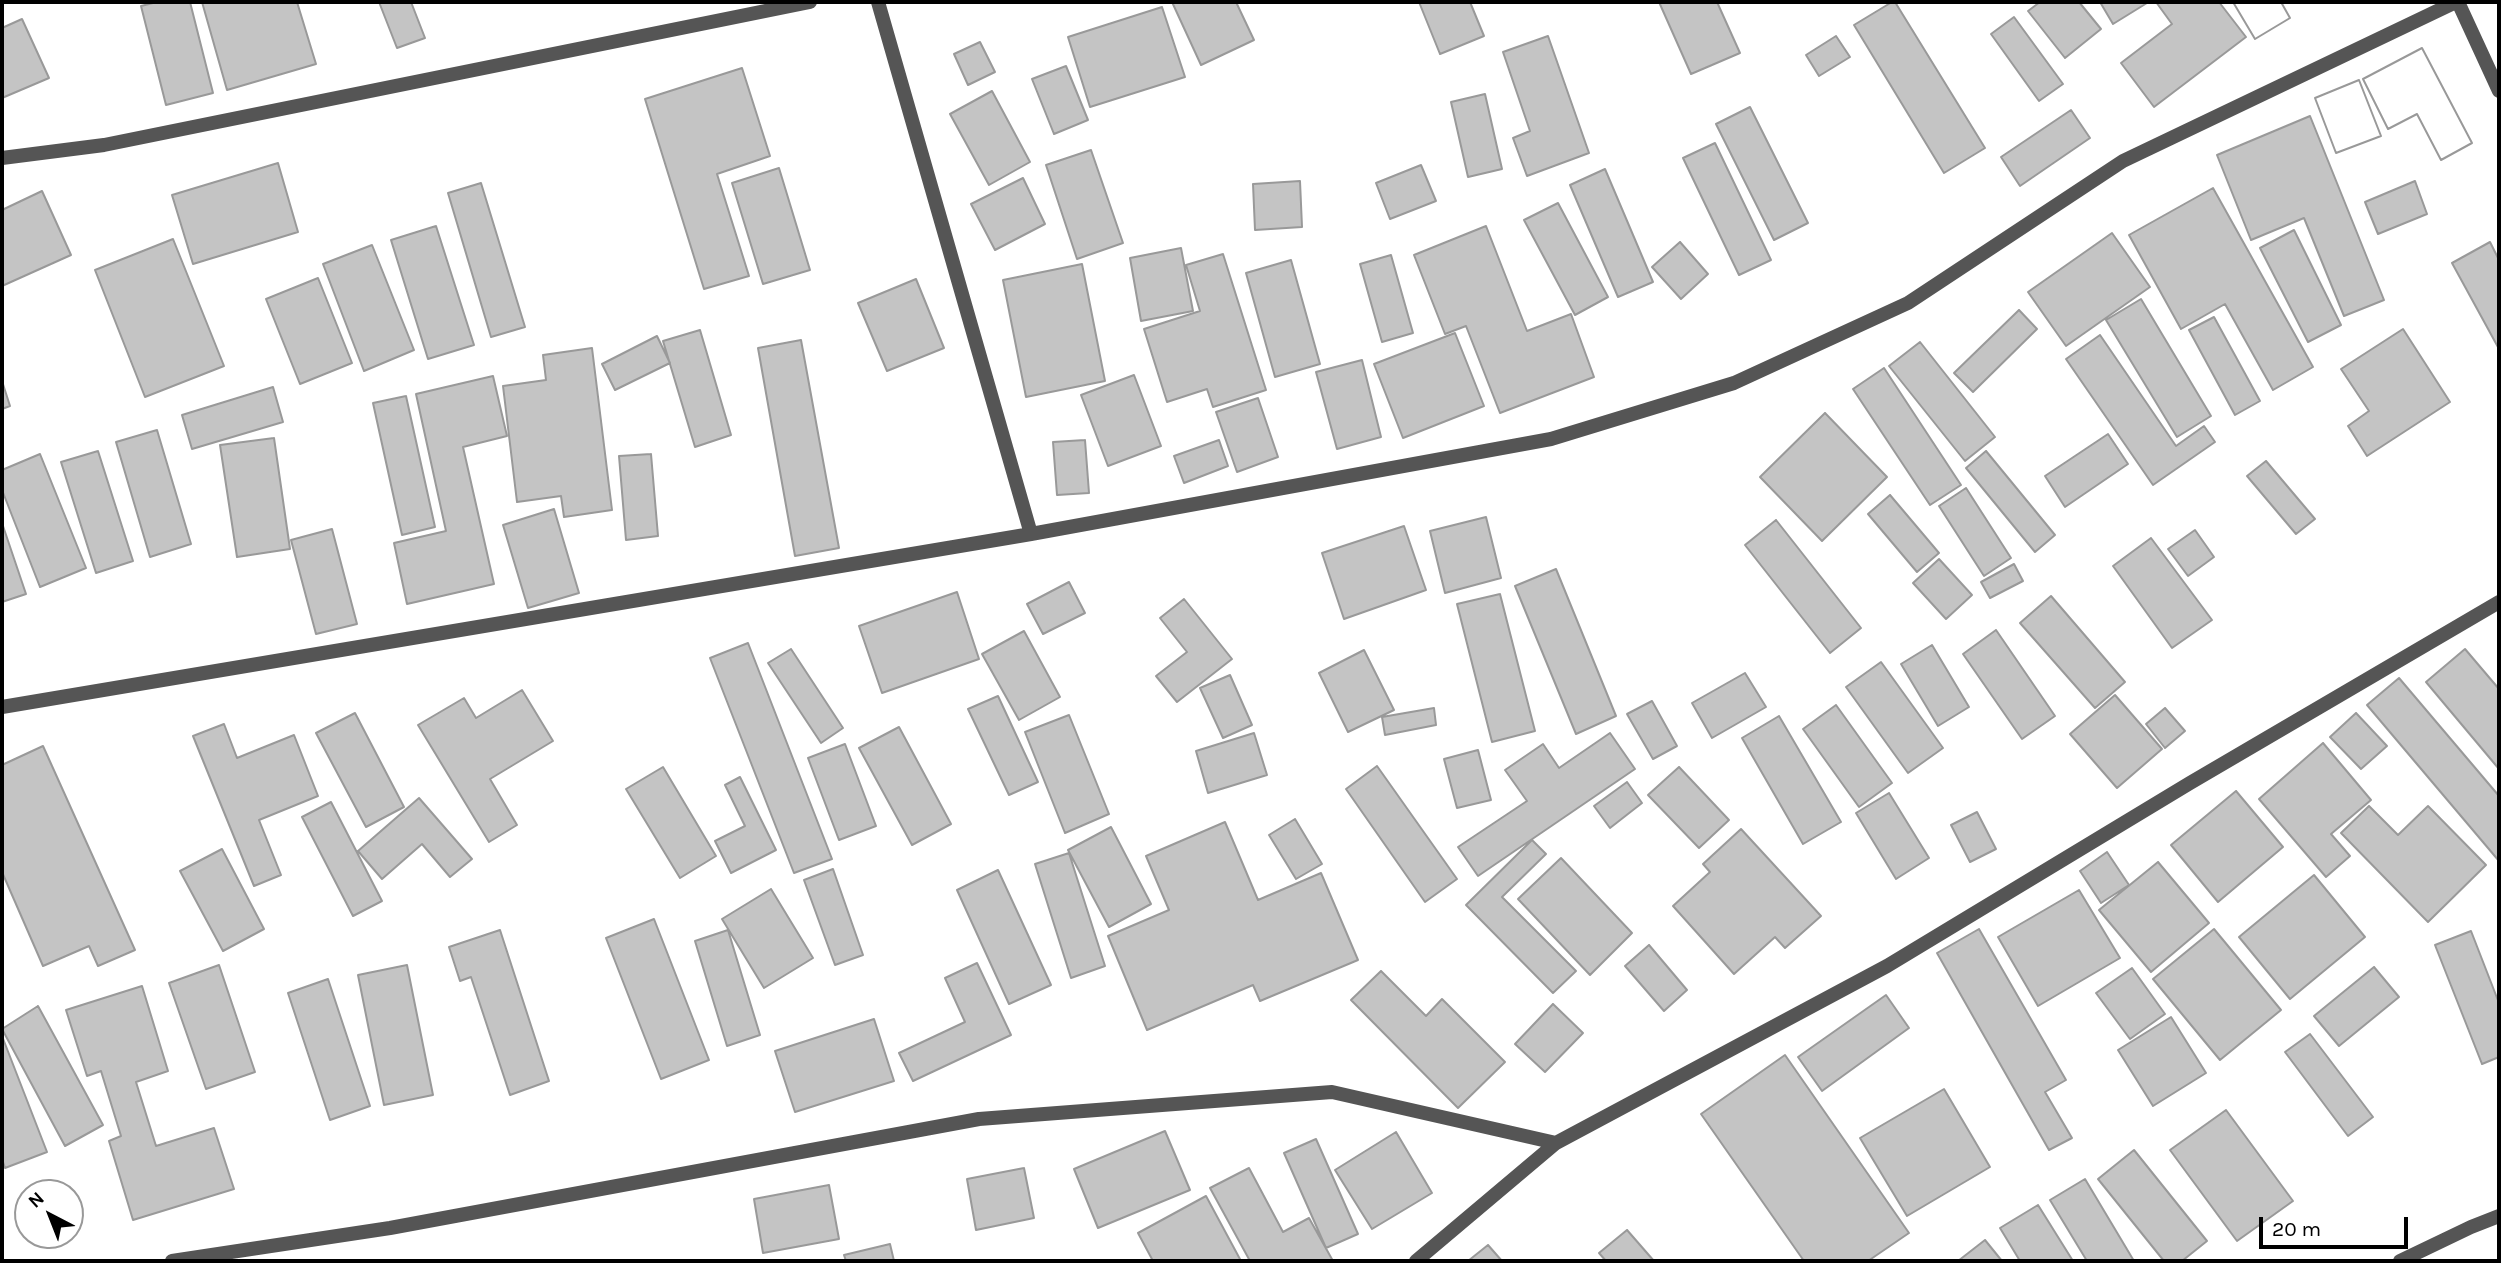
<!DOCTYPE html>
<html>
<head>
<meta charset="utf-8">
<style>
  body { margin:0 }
  #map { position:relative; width:2501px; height:1263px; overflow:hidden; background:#fff; font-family:Karla,sans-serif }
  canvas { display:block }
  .frame { position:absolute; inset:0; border:4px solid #000; pointer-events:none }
  .north { position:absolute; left:14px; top:1179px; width:70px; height:70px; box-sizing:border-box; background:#fff; border:2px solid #999; border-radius:50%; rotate:318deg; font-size:19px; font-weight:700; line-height:28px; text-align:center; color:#000 }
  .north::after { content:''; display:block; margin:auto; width:24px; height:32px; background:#000; clip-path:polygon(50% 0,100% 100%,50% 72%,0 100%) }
  .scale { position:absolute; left:2259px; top:1217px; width:149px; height:32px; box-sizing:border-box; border:4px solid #000; border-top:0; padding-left:9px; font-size:21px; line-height:24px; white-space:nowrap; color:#000; -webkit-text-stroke:5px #fff; paint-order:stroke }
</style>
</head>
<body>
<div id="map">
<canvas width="2501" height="1263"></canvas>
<div class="frame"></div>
<div class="north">N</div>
<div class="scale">20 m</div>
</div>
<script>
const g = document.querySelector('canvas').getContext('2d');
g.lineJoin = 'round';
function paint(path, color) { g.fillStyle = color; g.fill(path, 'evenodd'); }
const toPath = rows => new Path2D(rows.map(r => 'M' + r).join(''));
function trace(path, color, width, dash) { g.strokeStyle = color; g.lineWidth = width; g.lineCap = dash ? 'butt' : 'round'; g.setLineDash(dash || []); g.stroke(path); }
const building = toPath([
  [157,2,190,2,213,93,166,105,141,6,157,2],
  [202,2,297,2,316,64,227,90,202,2],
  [379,2,411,2,425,38,397,48,379,2],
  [1172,2,1236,2,1254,40,1201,65,1172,2],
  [1419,2,1470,2,1484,36,1440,54,1419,2],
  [1659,2,1717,2,1740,53,1691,74,1659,2],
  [1892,2,1895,2,1985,148,1944,173,1854,25,1892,2],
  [2040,2,2079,2,2101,29,2065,58,2028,11,2040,2],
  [2100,2,2146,2,2147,3,2113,24,2100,2],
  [2156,2,2219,2,2246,37,2154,107,2121,63,2172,24,2156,2],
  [2233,2,2281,2,2290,18,2255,39,2233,2],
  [2233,2,2281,2,2290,18,2255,39,2233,2],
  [1162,7,1185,77,1090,107,1068,37,1162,7],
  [2014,17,2063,84,2039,101,1991,34,2014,17],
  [22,19,49,78,2,98,2,28,22,19],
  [1548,36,1589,153,1527,176,1513,138,1530,131,1503,52,1548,36],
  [1836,36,1850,57,1819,76,1806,55,1836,36],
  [980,42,995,72,968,85,954,54,980,42],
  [2422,48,2472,143,2441,160,2417,114,2388,129,2363,79,2422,48],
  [2422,48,2472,143,2441,160,2417,114,2388,129,2363,79,2422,48],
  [1066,66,1088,120,1054,134,1032,79,1066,66],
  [742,68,770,156,717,174,749,276,704,289,645,99,742,68],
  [2359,80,2381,136,2336,153,2315,98,2359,80],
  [2359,80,2381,136,2336,153,2315,98,2359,80],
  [992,91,1030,162,989,185,950,114,992,91],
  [1485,94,1502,169,1468,177,1451,102,1485,94],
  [1750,107,1808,223,1774,240,1716,124,1750,107],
  [2071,110,2090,138,2020,186,2001,157,2071,110],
  [2310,116,2384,300,2344,316,2304,218,2251,240,2217,155,2310,116],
  [1715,143,1771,260,1739,275,1683,158,1715,143],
  [1091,150,1123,243,1077,259,1046,165,1091,150],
  [278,163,298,232,193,264,172,195,278,163],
  [1421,165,1436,201,1390,219,1376,183,1421,165],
  [779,168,810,270,763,284,732,183,779,168],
  [1605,169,1653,282,1618,297,1570,185,1605,169],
  [1023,178,1045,224,995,250,971,204,1023,178],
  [1300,181,1302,227,1255,230,1253,184,1300,181],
  [2415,181,2427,214,2378,234,2365,202,2415,181],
  [481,183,525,327,491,337,448,193,481,183],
  [2213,188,2313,367,2273,390,2225,304,2181,329,2129,235,2213,188],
  [42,191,71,255,2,286,2,210,42,191],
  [1558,203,1608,297,1575,315,1524,220,1558,203],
  [436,226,474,345,428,359,391,240,436,226],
  [1486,226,1527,331,1571,314,1594,377,1500,413,1466,326,1445,334,1414,255,1486,226],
  [2294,230,2341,325,2308,342,2260,248,2294,230],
  [2112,233,2150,287,2066,346,2028,292,2112,233],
  [173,239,224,366,145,397,95,270,173,239],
  [1680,242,1708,274,1681,299,1652,267,1680,242],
  [2490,242,2499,260,2499,349,2452,263,2490,242],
  [372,245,414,350,364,371,323,264,372,245],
  [1181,248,1193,311,1141,321,1130,258,1181,248],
  [1223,254,1266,390,1213,407,1207,389,1167,402,1144,329,1200,311,1186,265,1223,254],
  [1391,255,1413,333,1382,342,1360,264,1391,255],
  [1291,260,1320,364,1275,377,1246,273,1291,260],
  [1082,264,1105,381,1026,397,1003,280,1082,264],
  [318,278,352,363,300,384,266,299,318,278],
  [916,279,944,348,887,371,858,303,916,279],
  [2141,299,2211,416,2177,437,2106,320,2141,299],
  [2019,310,2037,329,1973,392,1954,373,2019,310],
  [2214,317,2260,401,2235,415,2189,330,2214,317],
  [2403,329,2450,402,2367,456,2348,426,2369,411,2341,369,2403,329],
  [700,330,731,435,695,447,663,341,700,330],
  [1455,333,1484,406,1403,438,1374,364,1455,333],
  [2100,335,2176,446,2204,426,2215,442,2153,485,2066,359,2100,335],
  [657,336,670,363,615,390,602,364,657,336],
  [801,340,839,548,795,556,758,348,801,340],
  [1920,342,1995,437,1965,461,1889,366,1920,342],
  [592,348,612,510,564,517,561,496,517,502,503,386,546,380,543,355,592,348],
  [1362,360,1381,437,1337,449,1316,372,1362,360],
  [1884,368,1961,485,1930,505,1853,389,1884,368],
  [1134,375,1161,446,1108,466,1081,395,1134,375],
  [493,376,507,436,463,447,494,584,407,604,394,543,446,531,416,394,493,376],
  [2,381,10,406,2,409,2,381],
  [273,387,283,422,192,449,182,415,273,387],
  [406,396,435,527,402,535,373,403,406,396],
  [1258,398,1278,457,1237,472,1216,412,1258,398],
  [1825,413,1887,477,1822,541,1760,477,1825,413],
  [157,430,191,544,150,557,116,442,157,430],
  [2108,434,2128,464,2065,507,2045,476,2108,434],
  [274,438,290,549,237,557,220,445,274,438],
  [1085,440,1089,493,1057,495,1053,442,1085,440],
  [1219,440,1228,466,1184,483,1174,456,1219,440],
  [98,451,133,561,96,573,61,462,98,451],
  [1986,451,2055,535,2035,552,1966,468,1986,451],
  [40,454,86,568,40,587,2,490,2,470,40,454],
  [651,454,658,536,626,540,619,456,651,454],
  [2266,461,2315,519,2296,534,2247,476,2266,461],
  [1966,488,2011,558,1984,576,1939,506,1966,488],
  [1890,495,1939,553,1917,572,1868,514,1890,495],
  [554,509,579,593,528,608,503,525,554,509],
  [1486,517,1501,578,1445,593,1430,531,1486,517],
  [1776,520,1861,628,1830,653,1745,545,1776,520],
  [2,523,26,594,2,602,2,523],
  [1404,526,1426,590,1344,619,1322,553,1404,526],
  [332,529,357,624,316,634,291,540,332,529],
  [2195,530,2214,557,2188,576,2168,549,2195,530],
  [2151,538,2212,620,2172,648,2113,566,2151,538],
  [1939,559,1972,595,1946,619,1913,583,1939,559],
  [2014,564,2023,581,1990,598,1981,582,2014,564],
  [1556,569,1616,716,1576,734,1515,586,1556,569],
  [1069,582,1085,613,1043,634,1027,604,1069,582],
  [957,592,979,659,882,693,859,626,957,592],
  [1500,594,1535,731,1492,742,1457,604,1500,594],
  [2051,596,2125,682,2095,708,2020,623,2051,596],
  [1184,599,1232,659,1177,702,1156,676,1187,652,1160,618,1184,599],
  [1996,630,2055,716,2022,739,1963,654,1996,630],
  [1024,631,1060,697,1019,720,982,654,1024,631],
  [748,643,832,859,794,873,710,658,748,643],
  [1932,645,1969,707,1938,726,1901,664,1932,645],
  [791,649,843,728,821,743,768,663,791,649],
  [2465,649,2499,689,2499,769,2426,682,2465,649],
  [1364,650,1394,710,1348,732,1319,673,1364,650],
  [1881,662,1943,748,1908,773,1846,687,1881,662],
  [1745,673,1766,707,1712,738,1692,703,1745,673],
  [1230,675,1252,725,1223,738,1200,688,1230,675],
  [2399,678,2499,796,2499,861,2367,705,2399,678],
  [522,690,553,741,490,779,517,825,489,842,418,725,464,698,476,718,522,690],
  [2115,695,2162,749,2117,788,2070,734,2115,695],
  [998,696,1038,782,1009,795,968,709,998,696],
  [1652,701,1677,746,1653,759,1627,714,1652,701],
  [1836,705,1892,783,1859,807,1803,729,1836,705],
  [1434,708,1436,725,1385,735,1382,717,1434,708],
  [2165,708,2185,731,2165,748,2146,724,2165,708],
  [355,713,404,807,366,827,316,733,355,713],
  [2356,713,2387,746,2361,769,2330,737,2356,713],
  [1069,715,1109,814,1065,833,1025,732,1069,715],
  [1779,716,1841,822,1803,844,1742,738,1779,716],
  [224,724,237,758,294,735,318,796,259,820,281,875,254,886,193,736,224,724],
  [899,727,951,824,912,845,859,748,899,727],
  [1254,733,1267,775,1208,793,1196,751,1254,733],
  [1610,733,1635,769,1478,876,1458,847,1527,801,1505,770,1543,744,1559,768,1610,733],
  [2323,743,2371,800,2331,834,2350,856,2326,877,2259,799,2323,743],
  [845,744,876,826,839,840,808,758,845,744],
  [43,746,135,950,98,966,89,946,43,966,2,872,2,765,43,746],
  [1478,750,1491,800,1457,808,1444,759,1478,750],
  [1377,766,1457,879,1425,902,1346,789,1377,766],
  [663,767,716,856,680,878,626,789,663,767],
  [1679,767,1729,820,1699,848,1648,795,1679,767],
  [740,777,776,850,731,873,715,841,745,826,725,785,740,777],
  [1627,782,1642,803,1610,828,1594,806,1627,782],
  [2236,791,2283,847,2218,902,2171,845,2236,791],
  [1889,793,1929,858,1896,879,1856,813,1889,793],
  [419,798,472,859,450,877,422,844,382,879,358,851,419,798],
  [331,802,382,901,353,916,302,817,331,802],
  [2369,806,2398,835,2428,806,2486,865,2428,922,2341,833,2369,806],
  [1977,812,1996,849,1970,862,1951,825,1977,812],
  [1295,819,1322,864,1296,879,1269,835,1295,819],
  [1225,822,1258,900,1321,873,1358,960,1260,1001,1253,985,1147,1030,1108,936,1169,910,1146,856,1225,822],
  [1111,827,1151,904,1109,927,1068,850,1111,827],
  [1741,829,1821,916,1785,948,1775,937,1734,974,1673,906,1710,872,1703,864,1741,829],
  [1532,840,1546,854,1502,897,1576,971,1553,993,1466,905,1532,840],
  [222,849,264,929,223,951,180,871,222,849],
  [2107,852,2129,885,2101,903,2080,871,2107,852],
  [1069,853,1105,966,1071,978,1035,864,1069,853],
  [1561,858,1632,933,1590,975,1518,899,1561,858],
  [2158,862,2209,923,2151,972,2099,910,2158,862],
  [833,869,863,955,835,965,804,880,833,869],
  [998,870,1051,985,1009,1004,957,890,998,870],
  [2314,875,2365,937,2290,999,2239,937,2314,875],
  [771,889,813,958,764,988,722,919,771,889],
  [2079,890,2120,958,2038,1006,1998,937,2079,890],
  [654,919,709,1060,661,1079,606,938,654,919],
  [1979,929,2066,1080,2045,1092,2072,1138,2049,1150,1937,953,1979,929],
  [2214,929,2281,1010,2220,1060,2153,979,2214,929],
  [500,930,549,1081,510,1095,471,977,460,981,449,947,500,930],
  [728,930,760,1035,727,1046,695,941,728,930],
  [2471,931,2499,1003,2499,1057,2482,1064,2435,945,2471,931],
  [1649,945,1687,990,1664,1011,1625,966,1649,945],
  [977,963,1011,1035,913,1081,899,1053,965,1022,945,978,977,963],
  [219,965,255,1072,206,1089,169,983,219,965],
  [407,965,433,1095,384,1105,358,975,407,965],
  [2374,967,2399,997,2339,1046,2314,1016,2374,967],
  [2132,968,2165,1014,2130,1039,2096,993,2132,968],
  [1381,971,1426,1016,1442,999,1505,1062,1458,1108,1351,1000,1381,971],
  [328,979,370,1106,330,1120,288,993,328,979],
  [142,986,168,1071,136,1082,156,1146,214,1128,234,1189,133,1220,109,1141,121,1136,101,1071,87,1076,66,1010,142,986],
  [1886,995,1909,1028,1822,1091,1798,1057,1886,995],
  [1553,1004,1583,1033,1545,1072,1515,1044,1553,1004],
  [38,1006,103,1125,65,1146,2,1029,38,1006],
  [2171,1017,2206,1073,2153,1106,2118,1050,2171,1017],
  [874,1019,894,1081,795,1112,775,1051,874,1019],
  [2310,1034,2373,1117,2348,1136,2285,1052,2310,1034],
  [2,1036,47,1152,5,1168,2,1159,2,1036],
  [1785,1055,1909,1233,1868,1261,1804,1261,1701,1114,1785,1055],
  [1944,1089,1990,1167,1907,1216,1860,1138,1944,1089],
  [2226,1110,2293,1201,2237,1241,2170,1150,2226,1110],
  [1165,1131,1190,1190,1098,1228,1074,1169,1165,1131],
  [1396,1132,1432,1193,1372,1229,1335,1170,1396,1132],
  [1316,1139,1358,1234,1326,1248,1284,1153,1316,1139],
  [2134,1150,2207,1241,2182,1261,2164,1261,2098,1179,2134,1150],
  [1024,1168,1034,1218,976,1230,967,1179,1024,1168],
  [1249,1168,1283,1232,1309,1218,1333,1261,1250,1261,1210,1188,1249,1168],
  [2085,1179,2134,1261,2087,1261,2050,1200,2085,1179],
  [829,1185,839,1239,763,1253,754,1199,829,1185],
  [1206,1196,1241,1261,1153,1261,1138,1233,1206,1196],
  [2038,1205,2073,1261,2020,1261,2000,1228,2038,1205],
  [1627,1230,1654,1261,1606,1261,1599,1253,1627,1230],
  [1985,1240,2002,1261,1958,1261,1985,1240],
  [890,1244,894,1261,846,1261,844,1255,890,1244],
  [1488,1245,1502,1261,1468,1261,1488,1245]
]);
const street = toPath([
  [878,2,1031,534],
  [2458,2,2499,91],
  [2,158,104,145,810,2],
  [2,707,1031,534,1551,439,1734,383,1908,303,2123,161,2456,2],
  [172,1261,390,1228,979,1119,1332,1092,1556,1143],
  [1416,1261,1556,1143,1887,966,2190,783,2499,602],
  [2400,1261,2471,1227,2499,1216]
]);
paint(building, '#c4c4c4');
trace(building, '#999', 2);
trace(street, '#555', 14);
</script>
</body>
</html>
